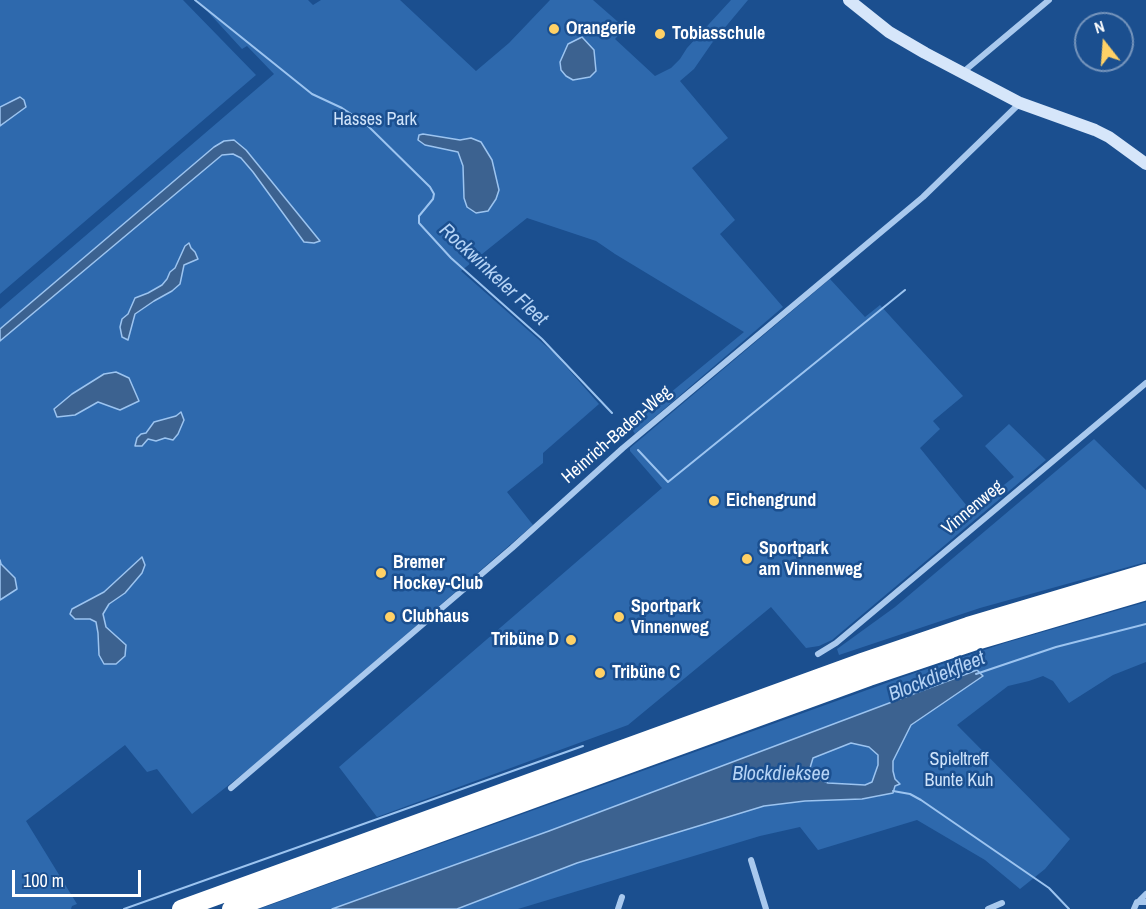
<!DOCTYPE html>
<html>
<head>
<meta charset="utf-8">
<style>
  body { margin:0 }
  #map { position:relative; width:1146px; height:909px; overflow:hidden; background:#1b4f8f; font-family:"Archivo Narrow",sans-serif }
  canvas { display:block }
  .north { position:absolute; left:1074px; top:12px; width:60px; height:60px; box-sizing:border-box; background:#1b4f8f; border:2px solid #7695bc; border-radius:50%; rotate:343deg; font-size:16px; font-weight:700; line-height:24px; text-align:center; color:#fff }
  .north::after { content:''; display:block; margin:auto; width:21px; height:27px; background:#ffd166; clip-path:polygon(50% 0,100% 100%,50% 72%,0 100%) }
  .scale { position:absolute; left:12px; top:870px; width:129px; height:27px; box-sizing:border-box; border:3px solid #fff; border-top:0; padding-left:8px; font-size:18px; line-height:21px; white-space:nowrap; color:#fff; -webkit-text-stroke:4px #1b4f8f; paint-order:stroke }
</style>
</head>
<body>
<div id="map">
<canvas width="1146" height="909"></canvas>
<div class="north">N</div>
<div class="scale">100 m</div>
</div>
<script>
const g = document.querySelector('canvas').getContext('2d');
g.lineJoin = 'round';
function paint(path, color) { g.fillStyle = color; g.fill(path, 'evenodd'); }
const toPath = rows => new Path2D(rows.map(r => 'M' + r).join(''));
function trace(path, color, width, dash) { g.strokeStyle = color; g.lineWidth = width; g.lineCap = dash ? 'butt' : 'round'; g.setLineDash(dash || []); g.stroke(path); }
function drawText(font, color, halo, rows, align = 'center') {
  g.font = font + ' "Archivo Narrow",sans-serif'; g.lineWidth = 5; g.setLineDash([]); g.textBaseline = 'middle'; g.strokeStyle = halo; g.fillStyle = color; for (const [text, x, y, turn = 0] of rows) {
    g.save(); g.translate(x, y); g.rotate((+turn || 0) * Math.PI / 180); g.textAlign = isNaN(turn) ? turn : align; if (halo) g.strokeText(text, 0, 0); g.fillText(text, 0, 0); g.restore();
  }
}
const green = toPath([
  [0,0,183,0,256,75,0,294],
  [197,0,308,0,313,5,321,0,400,0,476,71,509,43,550,0,593,0,625,28,615,39,655,76,671,68,680,59,687,48,731,0,748,0,712,43,694,69,680,81,728,138,692,168,735,220,720,234,783,307,635,434,630,426,744,332,615,254,596,241,527,218,461,271,555,354,599,404,543,453,543,463,507,492,533,525,263,758,192,814,157,769,147,772,125,745,26,821,77,904,72,906,71,909,0,909,0,309,274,74,247,46,242,49],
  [830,279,865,317,880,305,963,396,933,421,940,429,920,448,971,511,1014,477,985,446,1009,424,1046,460,832,640,819,646,806,648,771,607,628,725,377,817,339,767,662,488,630,451,630,448],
  [1094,439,1146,490,1146,562,980,608,839,655,837,649,895,607],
  [1146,602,1146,662,1113,675,1069,703,1053,681,1043,676,1029,681,1008,686,957,725,1070,839,1045,869,1020,889,985,860,917,820,818,850,800,827,760,836,518,909,457,909,577,863,764,806,805,801,878,797,895,779,893,771,893,761,911,724,982,677,977,670,549,831,332,909,259,909,903,677,1005,643],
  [851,743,869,747,878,755,878,765,872,782,866,785,828,783,816,778,810,768,813,758]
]);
const water = toPath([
  [582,37,594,50,596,71,590,77,573,80,566,76,561,70,560,62,568,44,582,37],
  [20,97,24,100,26,107,0,126,0,107,20,97],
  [423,134,460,140,471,138,481,142,492,160,499,190,496,199,488,211,476,213,467,207,464,198,463,166,458,152,425,145,418,140,419,135,423,134],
  [234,140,246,150,320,241,314,243,304,242,253,172,241,158,233,154,222,155,0,341,0,329,214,147,224,141,234,140],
  [189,243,191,248,195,252,198,259,184,265,180,284,172,291,154,301,135,314,128,340,122,337,120,327,122,319,128,314,135,298,148,293,162,285,167,279,170,272,175,268,185,246,189,243],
  [116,372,129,378,139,401,120,410,98,402,75,415,57,417,54,409,72,394,104,374,116,372],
  [181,412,184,420,178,434,173,440,165,438,156,441,148,439,142,446,135,446,137,438,141,434,146,433,154,422,176,416,181,412],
  [142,557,145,565,142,573,125,593,109,604,103,614,106,627,126,645,125,656,116,664,104,664,99,655,98,633,96,622,90,619,75,619,70,614,72,609,104,592,142,557],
  [0,560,1,564,15,578,17,589,0,600,0,560],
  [977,670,983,676,911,725,893,761,893,771,895,779,900,784,895,786,893,793,862,799,805,801,764,806,577,863,457,909,332,909,549,831,977,670],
  [851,743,869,747,878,755,878,765,872,782,865,785,828,783,816,778,810,768,813,758,851,743]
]);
const stream = toPath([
  [195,0,312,94,342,108,365,123,430,187,434,194,433,199,419,216,419,223,451,258,542,339,612,413],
  [638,450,668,482,905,290],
  [976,674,1056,647,1146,624],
  [893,791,910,794,921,800,1049,888,1069,909],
  [124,909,583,746]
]);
const street = toPath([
  [962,73,1049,0],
  [818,654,836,643,1146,383],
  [231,788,512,548,623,448,923,197,1020,103],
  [751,860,766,909],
  [1140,900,1146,894],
  [618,909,622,897],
  [988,909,1002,903],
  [1134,909,1137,902,1146,902]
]);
const secondary = toPath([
  [849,0,889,32,925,53,1020,103,1095,130,1109,137,1146,164]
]);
const highway = toPath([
  [181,909,862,662,968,626,1146,573],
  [231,909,869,677,976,641,1146,591]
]);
const markers = [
  [554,29,6,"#ffd166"],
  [660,34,6,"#ffd166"],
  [714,501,6,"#ffd166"],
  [747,559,6,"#ffd166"],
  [381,573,6,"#ffd166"],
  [390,617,6,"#ffd166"],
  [619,617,6,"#ffd166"],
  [571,640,6,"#ffd166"],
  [600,673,6,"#ffd166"]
];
const poiNames = [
  ["Orangerie",566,29],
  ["Tobiasschule",672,34],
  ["Eichengrund",726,501],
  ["Sportpark",759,549],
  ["am Vinnenweg",759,570],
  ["Bremer",393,563],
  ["Hockey-Club",393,584],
  ["Sportpark",631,607],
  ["Vinnenweg",631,628],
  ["Clubhaus",402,617],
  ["Tribüne D",559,640,"right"],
  ["Tribüne C",612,673]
];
const parkNames = [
  ["Hasses Park",375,120],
  ["Spieltreff",959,760],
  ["Bunte Kuh",959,781]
];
const streetNames = [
  ["Heinrich-Baden-Weg",617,435,-41],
  ["Vinnenweg",973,508,-40]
];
const waterNames = [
  ["Rockwinkeler Fleet",493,275,43],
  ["Blockdiekfleet",937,677,-22],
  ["Blockdieksee",781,775]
];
paint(green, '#2e69ad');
paint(water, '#3c6290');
trace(water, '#9cc4f0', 1.5);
trace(stream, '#9cc4f0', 2);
trace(street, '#a9c9ee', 6);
trace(secondary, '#d6e6fa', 12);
trace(highway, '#fff', 18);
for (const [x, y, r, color] of markers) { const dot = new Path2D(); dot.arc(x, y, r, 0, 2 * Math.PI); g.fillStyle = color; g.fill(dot); trace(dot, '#1b4f8f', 2); }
drawText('bold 18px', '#fff', '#1b4f8f', poiNames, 'left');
drawText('18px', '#cfe3fa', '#1b4f8f', parkNames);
drawText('18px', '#fff', '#1b4f8f', streetNames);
drawText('italic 20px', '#b5d3f5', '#1b4f8f', waterNames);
</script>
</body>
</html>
